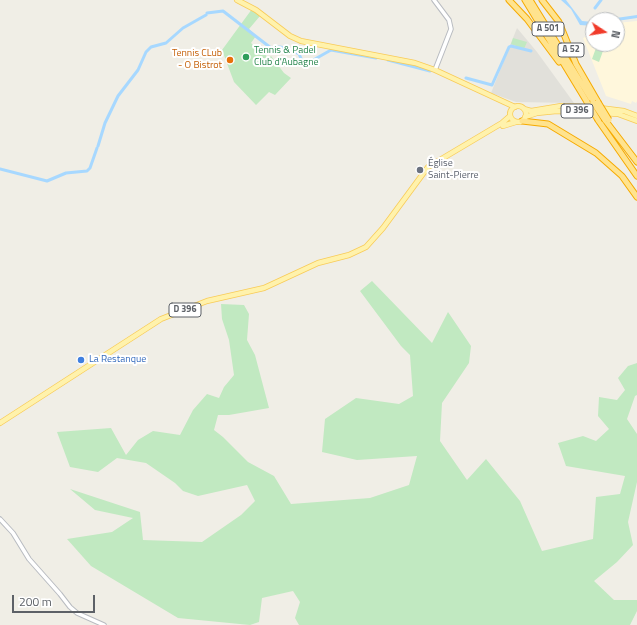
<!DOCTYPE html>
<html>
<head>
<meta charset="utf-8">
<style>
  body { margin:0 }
  #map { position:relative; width:637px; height:625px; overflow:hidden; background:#f0eee6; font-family:"Titillium Web",sans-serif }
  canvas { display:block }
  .north { position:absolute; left:585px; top:12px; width:40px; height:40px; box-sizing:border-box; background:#fff; border:1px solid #bec0c2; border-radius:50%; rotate:102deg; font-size:11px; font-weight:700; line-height:16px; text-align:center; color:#5d6167 }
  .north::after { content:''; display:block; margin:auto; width:14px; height:18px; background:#f13b2a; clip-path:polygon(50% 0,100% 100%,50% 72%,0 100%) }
  .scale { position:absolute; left:12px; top:595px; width:83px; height:18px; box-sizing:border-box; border:2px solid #5d6167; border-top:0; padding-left:5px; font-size:12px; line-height:14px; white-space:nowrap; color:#5d6167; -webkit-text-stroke:3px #fff; paint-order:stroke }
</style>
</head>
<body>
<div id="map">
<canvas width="637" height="625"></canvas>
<div class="north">N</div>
<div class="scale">200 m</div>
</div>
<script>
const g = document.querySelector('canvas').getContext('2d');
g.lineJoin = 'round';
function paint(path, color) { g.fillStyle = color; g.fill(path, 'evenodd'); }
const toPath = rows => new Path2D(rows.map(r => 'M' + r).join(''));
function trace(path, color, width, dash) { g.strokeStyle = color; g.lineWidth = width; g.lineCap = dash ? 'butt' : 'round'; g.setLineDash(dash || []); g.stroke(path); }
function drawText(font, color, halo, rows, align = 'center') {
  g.font = font + ' "Titillium Web",sans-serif'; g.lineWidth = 4; g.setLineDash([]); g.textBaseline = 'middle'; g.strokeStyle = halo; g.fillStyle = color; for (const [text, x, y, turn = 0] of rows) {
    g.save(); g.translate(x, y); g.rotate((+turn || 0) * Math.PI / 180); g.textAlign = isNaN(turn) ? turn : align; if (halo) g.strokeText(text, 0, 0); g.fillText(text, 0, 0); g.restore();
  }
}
const commercial = toPath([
  [637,21,637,101,636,103,632,101,631,104,606,96,583,38,593,33,593,44,617,44,617,23]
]);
const industrial = toPath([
  [517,28,537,52,574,103,516,102,491,93]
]);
const green = toPath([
  [252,9,260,16,249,29,256,36,251,43,269,58,271,56,284,73,291,78,275,95,269,92,256,105,234,82,222,50],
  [513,38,527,42,524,49,511,44],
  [596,48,603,51,599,62,592,59],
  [372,281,432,343,448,312,471,346,469,363,442,403,440,441,467,480,486,459,520,501,542,551,593,539,596,497,620,494,625,476,566,466,558,443,583,436,596,441,609,429,598,416,599,397,617,400,625,390,618,378,628,366,637,363,637,395,635,396,627,419,637,434,637,482,628,522,633,545,617,562,594,581,614,600,637,600,637,611,630,625,299,625,295,618,300,602,293,591,262,598,259,622,250,625,178,618,91,566,67,539,112,532,133,518,95,510,70,489,140,512,143,540,202,542,241,515,255,501,247,485,198,496,183,491,175,483,146,463,117,458,98,472,70,467,57,432,111,428,126,455,138,440,153,431,180,435,193,410,207,394,219,398,224,387,234,375,229,340,222,319,221,304,244,305,249,314,247,340,255,355,269,408,229,415,218,415,214,430,223,437,248,462,274,476,291,504,370,498,409,485,417,456,357,460,322,452,325,419,356,398,399,404,413,396,410,355,401,346,360,291]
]);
const water = toPath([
  [561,0,566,0,582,21,593,22,593,26,580,25,571,9],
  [637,15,637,18,617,21,602,20]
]);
const canal = toPath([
  [595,8,601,0],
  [207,13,223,11,271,48,280,47,289,49],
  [291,50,299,54,304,65],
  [388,60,430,71],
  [308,63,331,50,376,58],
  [466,78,492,85,509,47,511,46,531,51],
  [98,146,105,123,118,96,138,70,146,52,151,47,166,43,183,28,206,15],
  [0,169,47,181,66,173,87,171,90,168,97,148]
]);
const minor = toPath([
  [434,0,449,20,451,29,435,70],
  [0,519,13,533,29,559,60,594,70,607,77,613,104,625]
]);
const major = toPath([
  [237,0,256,10,290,36,301,41,415,63,435,70,515,107],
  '510 114a8 8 0 1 1 16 0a8 8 0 1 1-16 0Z',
  [600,108,624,111,637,116],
  [524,109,531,111,561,106,593,107],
  [525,117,537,113,557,111,586,112,618,114,637,121],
  [503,126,516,122],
  [0,423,161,319,207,301,264,288,318,263,349,255,366,247,383,228,428,167,502,123,510,116]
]);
const highway = toPath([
  [509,0,527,19,559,62],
  [525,0,587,102],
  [530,0,593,102],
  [542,0,559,22,576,64,598,102],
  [598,120,637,176],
  [605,120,637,162],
  [522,121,548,124,596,153,622,176,637,197]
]);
const highwayBridge = toPath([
  [587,102,598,120],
  [593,102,605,120],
  [598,102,609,120]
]);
const markers = [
  [246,57,4,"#2e9e5b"],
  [230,60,4,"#e8710a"],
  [420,170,4,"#6b7280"],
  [81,360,4,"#3f7fe0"]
];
const shields = [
  [548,29,32],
  [571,50,26],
  [577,111,32],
  [185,310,32]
];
const shieldNames = [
  ["A 501",548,29],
  ["A 52",571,50],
  ["D 396",577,111],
  ["D 396",185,310]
];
const leisureNames = [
  ["Tennis & Padel",254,51],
  ["Club d'Aubagne",254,63]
];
const foodNames = [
  ["Tennis CLub",222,54],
  ["- O Bistrot",222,66]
];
const worshipNames = [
  ["Église",428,164],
  ["Saint-Pierre",428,176]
];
const shopNames = [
  ["La Restanque",89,360]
];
paint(commercial, '#fff7dc');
paint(industrial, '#e1e0da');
paint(green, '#c1e9c1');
paint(water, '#a7d8ff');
trace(canal, '#a7d8ff', 3);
trace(minor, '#b8bbc0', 5.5);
trace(major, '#f8cb57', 6);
trace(highway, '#f6aa00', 7);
trace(minor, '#fff', 3.5);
trace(major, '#fff2ac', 4.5);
trace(highway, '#ffe38e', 5);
trace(highwayBridge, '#f6aa00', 7, []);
trace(highwayBridge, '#ffe38e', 5);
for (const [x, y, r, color] of markers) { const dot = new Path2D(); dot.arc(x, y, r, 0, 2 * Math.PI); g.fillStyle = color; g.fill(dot); trace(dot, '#fff', 1.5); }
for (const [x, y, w] of shields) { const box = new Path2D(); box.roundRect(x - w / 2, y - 7, w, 14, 3); g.fillStyle = '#fff'; g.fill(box); trace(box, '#5d6167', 1); }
drawText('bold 9px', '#5d6167', null, shieldNames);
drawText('10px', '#27864d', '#fff', leisureNames, 'left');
drawText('10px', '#c56008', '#fff', foodNames, 'right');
drawText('10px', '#5b616d', '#fff', worshipNames, 'left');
drawText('10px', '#366cbe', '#fff', shopNames, 'left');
</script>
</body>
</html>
